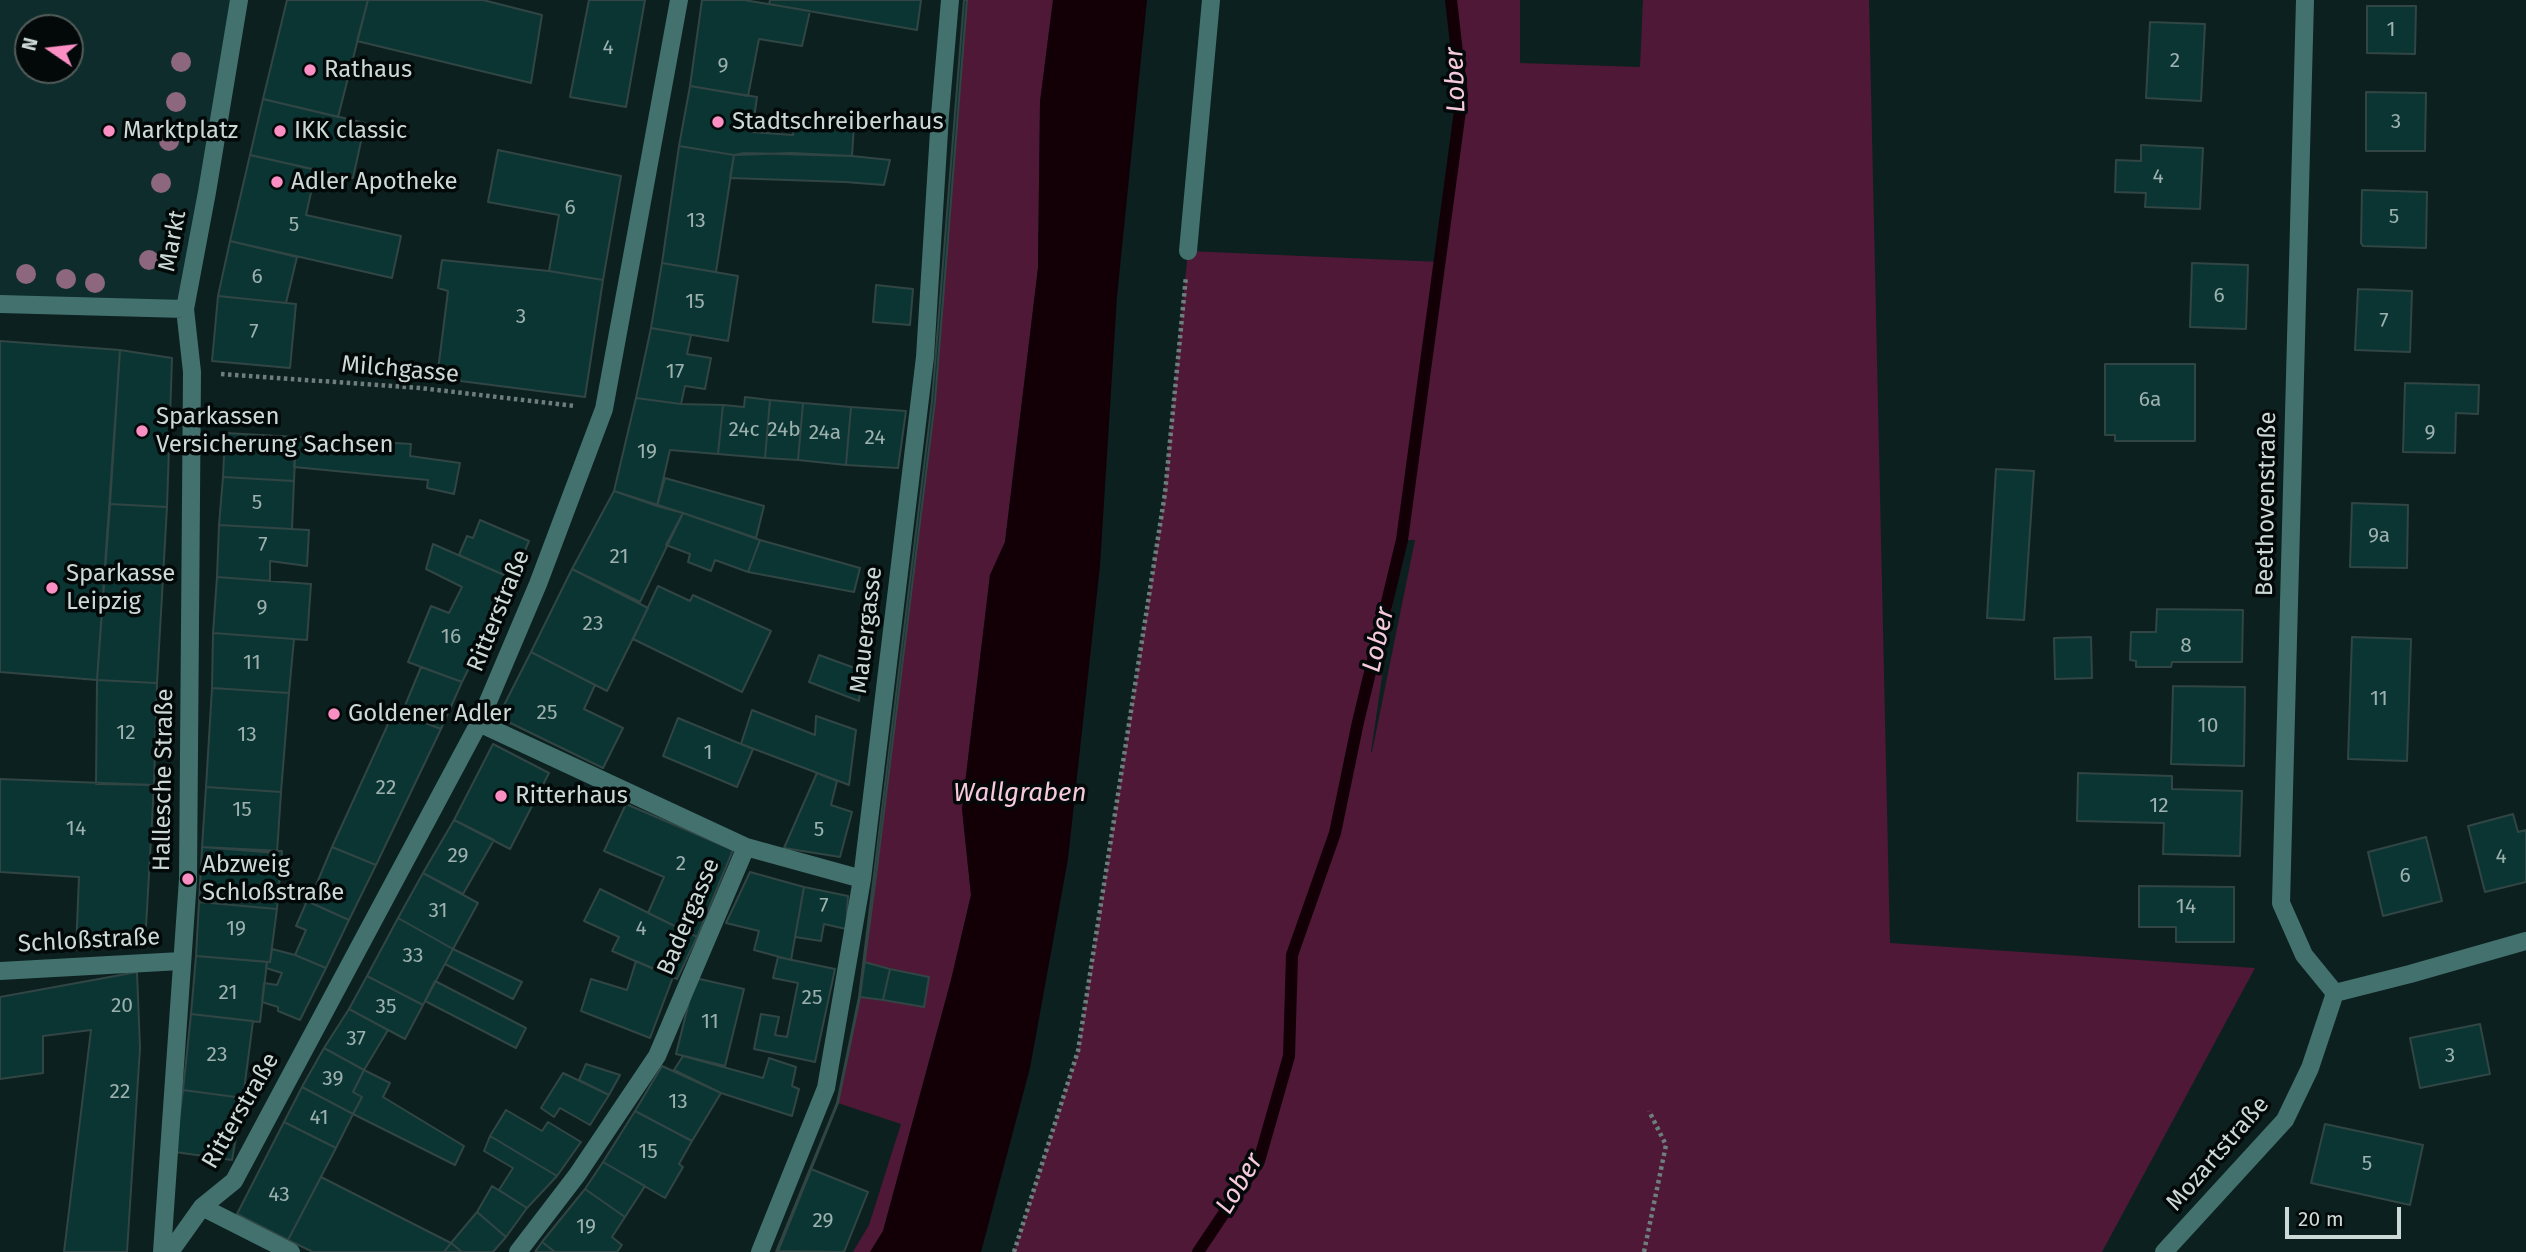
<!DOCTYPE html>
<html>
<head>
<meta charset="utf-8">
<style>
  body { margin:0 }
  #map { position:relative; width:2526px; height:1252px; overflow:hidden; background:#0c201f; font-family:"Fira Sans",sans-serif }
  canvas { display:block }
  .north { position:absolute; left:14px; top:14px; width:70px; height:70px; box-sizing:border-box; background:#030808; border:2px solid #535c5b; border-radius:50%; rotate:284deg; font-size:19px; font-weight:700; line-height:28px; text-align:center; color:#ccd9d7 }
  .north::after { content:''; display:block; margin:auto; width:24px; height:32px; background:#fb8fc4; clip-path:polygon(50% 0,100% 100%,50% 72%,0 100%) }
  .scale { position:absolute; left:2285px; top:1207px; width:116px; height:32px; box-sizing:border-box; border:4px solid #ccd9d7; border-top:0; padding-left:9px; font-size:21px; line-height:24px; white-space:nowrap; color:#ccd9d7; -webkit-text-stroke:5px #030808; paint-order:stroke }
</style>
</head>
<body>
<div id="map">
<canvas width="2526" height="1252"></canvas>
<div class="north">N</div>
<div class="scale">20 m</div>
</div>
<script>
const g = document.querySelector('canvas').getContext('2d');
g.lineJoin = 'round';
function paint(path, color) { g.fillStyle = color; g.fill(path, 'evenodd'); }
const toPath = rows => new Path2D(rows.map(r => 'M' + r).join(''));
function trace(path, color, width, dash) { g.strokeStyle = color; g.lineWidth = width; g.lineCap = dash ? 'butt' : 'round'; g.setLineDash(dash || []); g.stroke(path); }
function drawText(font, color, halo, rows, align = 'center') {
  g.font = font + ' "Fira Sans",sans-serif'; g.lineWidth = 7; g.setLineDash([]); g.textBaseline = 'middle'; g.strokeStyle = halo; g.fillStyle = color; for (const [text, x, y, turn = 0] of rows) {
    g.save(); g.translate(x, y); g.rotate((+turn || 0) * Math.PI / 180); g.textAlign = isNaN(turn) ? turn : align; if (halo) g.strokeText(text, 0, 0); g.fillText(text, 0, 0); g.restore();
  }
}
const built = toPath([
  [0,0,239,0,185,309,0,304],
  [28,28,70,28,70,70,28,70]
]);
const green = toPath([
  [967,0,1053,0,1040,102,1038,268,1005,542,990,575,962,809,971,895,951,980,883,1231,870,1252,853,1252,869,1225,901,1124,838,1103,860,997,923,1007,929,977,864,962,935,401],
  [1451,0,1520,0,1520,63,1640,67,1643,0,1869,0,1890,943,2255,968,2102,1252,1014,1252,1078,1051,1163,506,1188,251,1440,262,1462,96],
  [1402,540,1415,540,1372,752,1371,752]
]);
const water = toPath([
  [1053,0,1147,0,1117,297,1100,566,1068,859,1030,1068,981,1252,870,1252,883,1231,951,980,971,895,962,809,990,575,1005,542,1038,268,1040,102]
]);
const stream = toPath([
  [1198,1252,1259,1161,1289,1056,1292,955,1335,833,1358,722,1402,540,1462,96,1451,0]
]);
const building = toPath([
  [287,0,368,0,338,117,263,99,287,0],
  [368,0,483,0,542,15,531,83,357,41,368,0],
  [589,0,645,0,626,107,570,97,589,0],
  [702,0,744,0,810,11,802,46,759,39,748,96,690,86,702,0],
  [770,0,921,0,917,30,769,4,770,0],
  [964,0,967,0,935,401,876,876,860,997,838,1103,778,1251,776,1252,837,1103,859,997,932,401,964,0],
  [2367,6,2416,6,2415,54,2367,53,2367,6],
  [2150,22,2205,24,2201,101,2146,98,2150,22],
  [690,86,757,97,752,132,793,135,795,120,854,125,852,156,791,153,734,155,679,146,690,86],
  [2366,92,2426,93,2425,151,2366,151,2366,92],
  [263,99,365,123,353,178,250,155,263,99],
  [2141,145,2203,148,2200,209,2145,207,2146,193,2115,192,2116,160,2141,161,2141,145],
  [679,146,734,155,716,272,662,263,679,146],
  [498,150,621,176,603,280,549,271,559,215,488,202,498,150],
  [745,153,852,156,890,160,884,185,845,182,730,178,734,155,745,153],
  [250,155,316,170,306,215,401,236,392,278,230,241,250,155],
  [2362,190,2427,192,2426,248,2363,246,2361,243,2362,190],
  [230,241,297,257,286,303,218,296,230,241],
  [442,260,549,271,603,280,585,397,437,378,448,291,438,288,442,260],
  [662,263,738,276,728,341,651,328,662,263],
  [2192,263,2248,265,2246,329,2190,327,2192,263],
  [876,285,913,289,910,325,873,322,876,285],
  [2358,289,2412,291,2410,352,2355,350,2358,289],
  [218,296,296,304,290,368,212,361,218,296],
  [651,328,691,335,687,354,711,358,705,389,685,386,681,404,636,398,651,328],
  [0,341,120,350,97,680,0,672,0,341],
  [120,350,172,358,167,507,110,504,120,350],
  [2105,364,2195,364,2195,441,2115,441,2115,435,2105,435,2105,364],
  [2405,383,2479,385,2478,414,2456,413,2455,453,2403,452,2405,383],
  [745,397,770,400,765,458,718,454,723,405,744,407,745,397],
  [636,398,681,404,723,405,718,454,670,450,657,506,614,491,636,398],
  [770,400,803,403,798,460,765,458,770,400],
  [803,403,851,407,846,465,798,460,803,403],
  [851,407,906,411,898,468,846,465,851,407],
  [225,433,296,437,294,481,223,477,225,433],
  [296,437,411,444,410,456,460,463,454,494,427,488,428,480,294,467,296,437],
  [1996,469,2034,471,2024,620,1987,618,1996,469],
  [223,477,294,481,292,529,219,525,223,477],
  [665,478,764,506,756,538,683,513,657,506,665,478],
  [614,491,683,513,640,602,572,569,614,491],
  [2352,503,2408,505,2407,568,2350,567,2352,503],
  [110,504,167,507,157,683,97,680,110,504],
  [683,513,760,540,748,572,715,560,711,571,688,562,690,554,666,545,683,513],
  [480,520,529,541,513,579,459,555,467,536,473,538,480,520],
  [219,525,309,530,307,566,270,561,270,581,217,577,219,525],
  [760,540,860,568,854,592,748,572,760,540],
  [433,544,513,579,462,682,408,662,431,606,449,613,462,587,426,569,433,544],
  [572,569,648,608,607,691,531,652,572,569],
  [217,577,311,584,307,640,213,633,217,577],
  [658,586,690,601,693,595,771,631,742,692,633,639,658,586],
  [2157,609,2243,610,2242,662,2172,662,2171,667,2136,667,2136,661,2130,660,2131,632,2156,632,2157,609],
  [213,633,294,639,289,693,212,688,213,633],
  [2091,637,2092,678,2055,679,2054,638,2091,637],
  [2352,637,2411,639,2407,761,2348,759,2352,637],
  [531,652,595,685,584,709,623,728,603,768,498,717,531,652],
  [819,655,863,671,859,701,809,682,819,655],
  [421,667,462,682,441,729,402,713,421,667],
  [97,680,157,683,154,785,96,784,97,680],
  [2173,686,2245,687,2244,766,2171,764,2173,686],
  [212,688,289,693,281,792,206,787,212,688],
  [752,710,815,735,816,716,856,730,849,785,741,744,752,710],
  [394,711,441,729,376,865,332,847,394,711],
  [678,718,753,749,737,787,663,756,678,718],
  [493,744,549,773,510,849,454,820,493,744],
  [817,773,837,781,831,805,852,812,840,857,784,848,817,773],
  [2078,773,2172,776,2172,789,2242,791,2240,856,2163,854,2164,823,2077,821,2078,773],
  [0,779,154,785,145,945,76,950,79,877,0,872,0,779],
  [206,787,281,792,277,853,202,847,206,787],
  [626,804,733,850,697,937,648,913,664,877,604,851,626,804],
  [2513,814,2518,832,2526,830,2526,882,2485,892,2468,826,2513,814],
  [454,820,494,840,463,894,423,873,454,820],
  [2426,837,2442,901,2383,916,2368,852,2426,837],
  [202,847,282,851,277,909,199,902,202,847],
  [332,847,376,865,349,920,309,902,332,847],
  [750,872,804,887,791,960,754,950,759,931,726,923,750,872],
  [423,873,478,903,453,949,398,918,423,873],
  [2139,886,2234,887,2234,942,2176,942,2176,927,2139,927,2139,886],
  [804,887,848,896,846,929,824,924,821,941,795,937,804,887],
  [600,889,697,937,677,979,612,951,619,937,584,921,600,889],
  [307,901,349,920,326,968,295,955,306,930,296,926,307,901],
  [199,902,277,909,270,962,196,956,199,902],
  [398,918,453,949,423,1005,367,976,398,918],
  [272,949,295,955,326,968,300,1020,278,1011,278,1007,262,1002,264,983,277,985,282,973,266,968,267,962,270,962,272,949],
  [453,949,522,982,513,999,445,964,453,949],
  [196,956,267,962,260,1022,191,1014,196,956],
  [778,957,835,969,815,1062,754,1049,761,1014,779,1017,775,1035,787,1037,798,983,773,978,778,957],
  [636,961,673,977,650,1038,581,1011,591,979,627,990,636,961],
  [864,962,890,969,883,1000,860,997,864,962],
  [890,969,929,977,924,1007,883,1000,890,969],
  [137,972,140,1048,127,1252,64,1252,91,1030,43,1036,43,1073,0,1079,0,997,137,972],
  [367,976,423,1005,405,1039,349,1009,367,976],
  [695,978,744,989,725,1066,676,1054,695,978],
  [435,981,526,1028,516,1048,425,1001,435,981],
  [349,1009,388,1030,364,1070,324,1048,349,1009],
  [191,1014,253,1021,243,1098,183,1090,191,1014],
  [2480,1024,2490,1074,2420,1088,2410,1038,2480,1024],
  [324,1048,364,1070,353,1092,362,1097,353,1114,302,1087,324,1048],
  [683,1056,763,1078,769,1058,796,1067,792,1086,799,1089,792,1116,721,1093,674,1070,683,1056],
  [586,1064,620,1075,609,1095,579,1080,586,1064],
  [662,1066,721,1093,692,1141,635,1111,662,1066],
  [364,1070,390,1083,383,1097,464,1146,455,1165,353,1114,362,1097,353,1092,364,1070],
  [563,1073,609,1095,590,1125,560,1108,554,1117,541,1108,563,1073],
  [302,1087,353,1114,336,1148,284,1122,302,1087],
  [183,1090,243,1098,232,1160,175,1152,183,1090],
  [506,1110,542,1131,548,1122,581,1142,557,1176,490,1136,506,1110],
  [635,1111,692,1141,679,1164,683,1167,665,1198,603,1162,635,1111],
  [284,1122,336,1148,288,1240,237,1214,284,1122],
  [2325,1124,2423,1145,2410,1205,2311,1183,2325,1124],
  [490,1136,557,1176,527,1208,499,1190,513,1168,484,1151,490,1136],
  [603,1162,645,1186,625,1217,585,1189,603,1162],
  [811,1169,868,1192,844,1252,778,1251,811,1169],
  [321,1177,451,1243,444,1252,313,1252,288,1240,321,1177],
  [492,1186,527,1208,506,1237,477,1212,492,1186],
  [585,1189,625,1217,612,1237,622,1245,617,1252,555,1252,542,1242,585,1189],
  [477,1212,506,1237,493,1252,462,1252,451,1243,477,1212],
  [542,1242,555,1252,535,1252,542,1242],
  [451,1243,462,1252,444,1252,451,1243]
]);
const path = toPath([
  [221,374,420,388,575,406],
  [1014,1252,1078,1051,1165,493,1186,276],
  [1644,1252,1666,1145,1649,1111]
]);
const minor = toPath([
  [2305,0,2281,903,2304,955,2335,993],
  [1188,251,1211,0],
  [0,304,185,309],
  [479,723,746,847,657,1056,577,1175,518,1252],
  [746,847,862,879],
  [0,971,181,961],
  [2335,993,2410,974,2526,941],
  [202,1207,291,1252],
  [162,1252,188,879,192,372,185,309,207,192,239,0],
  [170,1252,202,1207,234,1181,479,723,538,584,604,409,679,0],
  [760,1252,826,1088,862,879,925,357,940,115,950,0],
  [2164,1252,2285,1120,2310,1068,2335,993]
]);
const trees = [
  [181,62],
  [176,102],
  [169,141],
  [161,183],
  [149,260],
  [26,274],
  [66,279],
  [95,283]
];
const markers = [
  [310,70,7,"#fb8fc4"],
  [718,122,7,"#fb8fc4"],
  [109,131,7,"#fb8fc4"],
  [280,131,7,"#fb8fc4"],
  [277,182,7,"#fb8fc4"],
  [142,431,7,"#fb8fc4"],
  [52,588,7,"#fb8fc4"],
  [334,714,7,"#fb8fc4"],
  [501,796,7,"#fb8fc4"],
  [188,879,7,"#fb8fc4"]
];
const numberNames = [
  ["1",2391,30],
  ["4",608,48],
  ["2",2175,61],
  ["9",723,66],
  ["3",2396,122],
  ["4",2158,177],
  ["6",570,208],
  ["5",2394,217],
  ["13",696,221],
  ["5",294,225],
  ["6",257,277],
  ["6",2219,296],
  ["15",695,302],
  ["3",521,317],
  ["7",2384,321],
  ["7",254,332],
  ["17",675,372],
  ["6a",2150,400],
  ["24c",744,430],
  ["24b",784,430],
  ["24a",825,433],
  ["9",2430,433],
  ["24",875,438],
  ["19",647,452],
  ["5",257,503],
  ["9a",2379,536],
  ["7",263,545],
  ["21",619,557],
  ["9",262,608],
  ["23",593,624],
  ["16",451,637],
  ["8",2186,646],
  ["11",252,663],
  ["11",2379,699],
  ["25",547,713],
  ["10",2208,726],
  ["12",126,733],
  ["13",247,735],
  ["1",708,753],
  ["22",386,788],
  ["12",2159,806],
  ["15",242,810],
  ["14",76,829],
  ["5",819,830],
  ["29",458,856],
  ["4",2501,857],
  ["2",681,864],
  ["6",2405,876],
  ["7",824,906],
  ["14",2186,907],
  ["31",438,911],
  ["19",236,929],
  ["4",641,929],
  ["33",413,956],
  ["21",228,993],
  ["25",812,998],
  ["20",122,1006],
  ["35",386,1007],
  ["11",710,1022],
  ["37",356,1039],
  ["23",217,1055],
  ["3",2450,1056],
  ["39",333,1079],
  ["22",120,1092],
  ["13",678,1102],
  ["41",319,1118],
  ["15",648,1152],
  ["5",2367,1164],
  ["43",279,1195],
  ["29",823,1221],
  ["19",586,1227]
];
const poiNames = [
  ["Rathaus",324,70],
  ["Stadtschreiberhaus",732,122],
  ["Marktplatz",123,131],
  ["IKK classic",294,131],
  ["Adler Apotheke",291,182],
  ["Sparkassen",156,417],
  ["Versicherung Sachsen",156,445],
  ["Sparkasse",66,574],
  ["Leipzig",66,602],
  ["Goldener Adler",348,714],
  ["Ritterhaus",515,796],
  ["Abzweig",202,865],
  ["Schloßstraße",202,893]
];
const streetNames = [
  ["Markt",173,241,-79],
  ["Milchgasse",400,370,5],
  ["Beethovenstraße",2267,504,-89],
  ["Ritterstraße",499,611,-68],
  ["Mauergasse",867,630,-83],
  ["Hallesche Straße",164,780,-89],
  ["Badergasse",689,917,-67],
  ["Schloßstraße",89,941,-3],
  ["Ritterstraße",241,1111,-60],
  ["Mozartstraße",2218,1154,-49]
];
const waterNames = [
  ["Lober",1456,80,-92],
  ["Lober",1379,640,-77],
  ["Wallgraben",1020,794],
  ["Lober",1240,1184,-59]
];
paint(built, '#0d2c2b');
paint(green, '#4f1836');
paint(water, '#130007');
trace(stream, '#130007', 12);
paint(building, '#0b3533');
trace(building, '#314644', 2);
trace(path, '#6e7e7c', 4.5, [3.5, 3.5]);
trace(minor, '#43716e', 18);
g.fillStyle = '#8d677d';
for (const [x, y] of trees) { g.beginPath(); g.arc(x, y, 10, 0, 2 * Math.PI); g.fill(); }
for (const [x, y, r, color] of markers) { const dot = new Path2D(); dot.arc(x, y, r, 0, 2 * Math.PI); g.fillStyle = color; g.fill(dot); trace(dot, '#030808', 2.5); }
drawText('21px', '#9cb0ae', null, numberNames);
drawText('24px', '#ccd9d7', '#030808', poiNames, 'left');
drawText('24px', '#ccd9d7', '#030808', streetNames);
drawText('italic 26px', '#f6c9dd', '#030808', waterNames);
</script>
</body>
</html>
